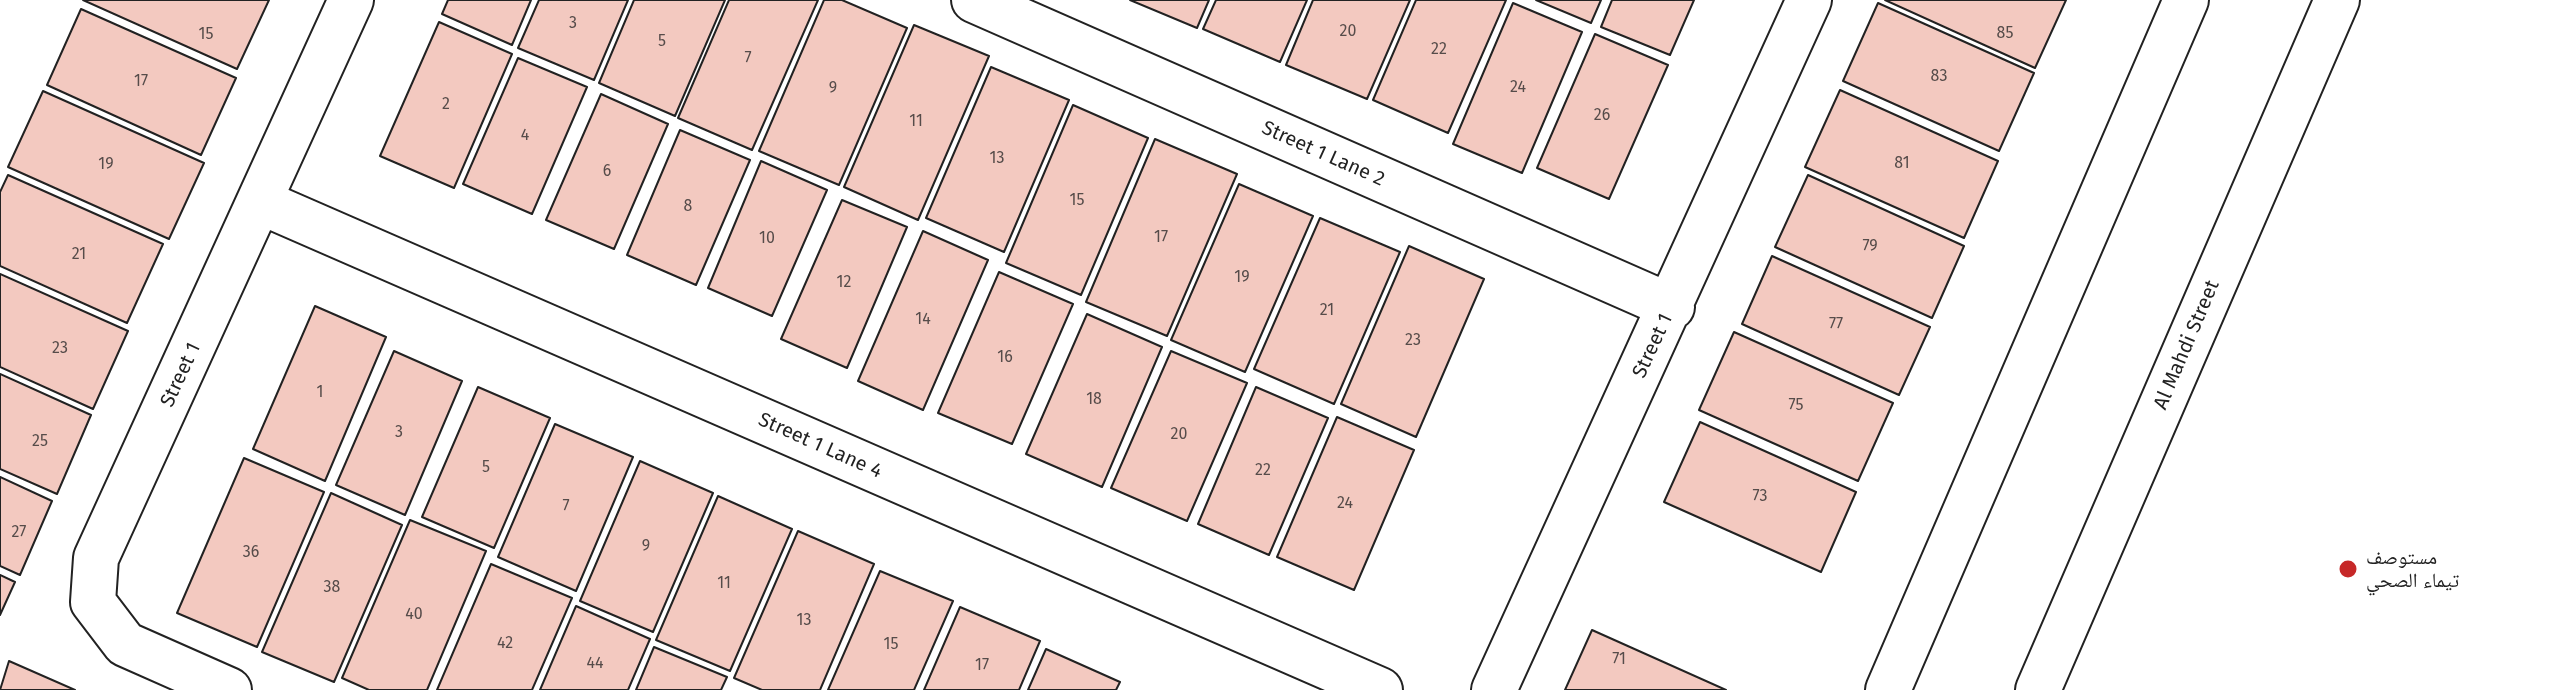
<!DOCTYPE html>
<html>
<head>
<meta charset="utf-8">
<style>
  body { margin:0 }
  canvas { display:block; background:#fff }
</style>
</head>
<body>
<canvas width="2559" height="690"></canvas>
<script>
const g = document.querySelector('canvas').getContext('2d');
g.lineJoin = 'round';
function paint(path, color) { g.fillStyle = color; g.fill(path, 'evenodd'); }
const toPath = rows => new Path2D(rows.map(r => 'M' + r).join(''));
function trace(path, color, width, dash) { g.strokeStyle = color; g.lineWidth = width; g.lineCap = dash ? 'butt' : 'round'; g.setLineDash(dash || []); g.stroke(path); }
function drawText(font, color, halo, rows, align = 'center') {
  g.font = font + ' "Fira Sans","Noto Naskh Arabic",sans-serif'; g.lineWidth = 6; g.setLineDash([]); g.textBaseline = 'middle'; g.strokeStyle = halo; g.fillStyle = color; for (const [text, x, y, turn = 0] of rows) {
    g.save(); g.translate(x, y); g.rotate((+turn || 0) * Math.PI / 180); g.textAlign = isNaN(turn) ? turn : align; if (halo) g.strokeText(text, 0, 0); g.fillText(text, 0, 0); g.restore();
  }
}
const building = toPath([
  [83,0,269,0,237,69,83,0],
  [448,0,531,0,512,45,442,14,448,0],
  [539,0,628,0,594,80,518,48,539,0],
  [634,0,725,0,675,116,599,83,634,0],
  [729,0,818,0,752,150,678,118,729,0],
  [824,0,842,0,907,28,839,185,759,151,824,0],
  [1130,0,1209,0,1197,28,1130,0],
  [1216,0,1307,0,1280,62,1203,29,1216,0],
  [1313,0,1410,0,1367,99,1286,65,1313,0],
  [1416,0,1506,0,1448,133,1373,100,1416,0],
  [1536,0,1601,0,1591,23,1536,0],
  [1612,0,1694,0,1670,55,1601,27,1612,0],
  [1885,0,2066,0,2035,68,1885,0],
  [1513,3,1582,32,1522,173,1453,144,1513,3],
  [1878,3,2034,73,1999,151,1843,81,1878,3],
  [81,9,236,78,201,155,47,85,81,9],
  [439,22,512,54,454,188,380,156,439,22],
  [914,25,989,56,918,220,844,187,914,25],
  [1595,34,1668,65,1609,199,1537,168,1595,34],
  [518,58,587,87,532,214,463,184,518,58],
  [991,67,1069,100,1004,252,926,218,991,67],
  [1840,90,1998,161,1964,238,1805,167,1840,90],
  [43,91,204,163,169,239,8,167,43,91],
  [601,94,668,124,614,249,546,220,601,94],
  [1073,105,1148,138,1081,295,1006,263,1073,105],
  [680,130,750,160,696,285,627,255,680,130],
  [1155,139,1237,174,1167,336,1086,302,1155,139],
  [761,161,827,190,772,316,708,288,761,161],
  [8,175,163,244,127,323,0,266,0,192,8,175],
  [1808,175,1964,246,1932,318,1775,247,1808,175],
  [1239,184,1313,216,1245,372,1171,340,1239,184],
  [842,200,907,227,847,368,781,339,842,200],
  [1320,218,1400,252,1334,404,1254,369,1320,218],
  [923,231,988,260,923,410,858,381,923,231],
  [1409,246,1484,279,1416,437,1341,404,1409,246],
  [1772,256,1930,327,1899,395,1742,324,1772,256],
  [999,272,1073,304,1012,444,938,413,999,272],
  [0,274,128,331,93,409,0,367,0,274],
  [315,306,386,337,325,481,253,449,315,306],
  [1087,314,1162,347,1102,487,1026,454,1087,314],
  [1734,332,1893,403,1858,481,1699,410,1734,332],
  [394,351,462,381,405,515,336,485,394,351],
  [1171,351,1247,383,1187,521,1111,488,1171,351],
  [0,374,91,415,57,494,0,469,0,374],
  [478,387,550,418,494,548,422,517,478,387],
  [1256,387,1328,418,1269,555,1198,524,1256,387],
  [1337,417,1414,450,1354,590,1277,557,1337,417],
  [1700,422,1856,492,1821,572,1664,502,1700,422],
  [555,424,633,457,576,591,498,557,555,424],
  [244,458,324,492,257,647,177,613,244,458],
  [640,461,713,493,653,632,580,601,640,461],
  [0,477,52,501,20,575,0,566,0,477],
  [331,493,402,525,334,682,262,652,331,493],
  [718,496,792,529,730,671,656,640,718,496],
  [410,520,486,551,427,690,369,690,342,678,410,520],
  [798,531,874,564,820,690,762,690,734,678,798,531],
  [491,564,572,598,532,690,437,690,491,564],
  [880,571,953,601,914,690,828,690,880,571],
  [0,575,15,582,0,615,0,575],
  [576,606,650,639,628,690,540,690,576,606],
  [960,607,1040,641,1019,690,924,690,960,607],
  [1592,630,1726,690,1565,690,1592,630],
  [654,647,727,677,721,690,636,690,654,647],
  [1046,649,1120,682,1116,690,1028,690,1046,649],
  [9,661,75,690,0,690,9,661]
]);
const minor = toPath([
  [974,0,1672,307],
  [261,202,1380,690],
  [229,690,125,644,93,602,96,558,351,0],
  [1494,690,1809,0]
]);
const secondary = toPath([
  [1888,690,2186,0],
  [2038,690,2337,0]
]);
const markers = [
  [2348,569,10,"#c62828"]
];
const numberNames = [
  ["3",573,24],
  ["20",1348,32],
  ["85",2005,34],
  ["15",206,35],
  ["5",662,42],
  ["22",1439,50],
  ["7",748,59],
  ["83",1939,77],
  ["17",141,82],
  ["24",1518,88],
  ["9",833,89],
  ["2",446,105],
  ["26",1602,116],
  ["11",916,122],
  ["4",525,136],
  ["13",997,159],
  ["81",1902,164],
  ["19",106,165],
  ["6",607,172],
  ["15",1077,201],
  ["8",688,207],
  ["17",1161,238],
  ["10",767,239],
  ["79",1870,247],
  ["21",79,255],
  ["19",1242,278],
  ["12",844,283],
  ["21",1327,311],
  ["14",923,320],
  ["77",1836,325],
  ["23",1413,341],
  ["23",60,349],
  ["16",1005,358],
  ["1",320,393],
  ["18",1094,400],
  ["75",1796,406],
  ["3",399,433],
  ["20",1179,435],
  ["25",40,442],
  ["5",486,468],
  ["22",1263,471],
  ["73",1760,497],
  ["24",1345,504],
  ["7",566,507],
  ["27",19,533],
  ["9",646,547],
  ["36",251,553],
  ["11",724,584],
  ["38",332,588],
  ["40",414,615],
  ["13",804,621],
  ["42",505,644],
  ["15",891,645],
  ["71",1619,660],
  ["44",595,664],
  ["17",982,666]
];
const streetNames = [
  ["Street 1 Lane 2",1323,154,24],
  ["Al Mahdi Street",2187,345,-67],
  ["Street 1",1653,346,-65],
  ["Street 1",181,375,-65],
  ["Street 1 Lane 4",820,446,24]
];
const poiNames = [
  ["مستوصف",2366,558],
  ["تيماء الصحي",2366,581]
];
paint(building, '#f3c9c0');
trace(building, '#222', 2);
trace(minor, '#222', 48);
trace(secondary, '#222', 48);
trace(minor, '#fff', 44);
trace(secondary, '#fff', 44);
for (const [x, y, r, color] of markers) { const dot = new Path2D(); dot.arc(x, y, r, 0, 2 * Math.PI); g.fillStyle = color; g.fill(dot); trace(dot, '#fff', 3); }
drawText('16px', '#564c4a', null, numberNames);
drawText('20px', '#222', '#fff', streetNames);
drawText('20px', '#222', '#fff', poiNames, 'left');
</script>
</body>
</html>
